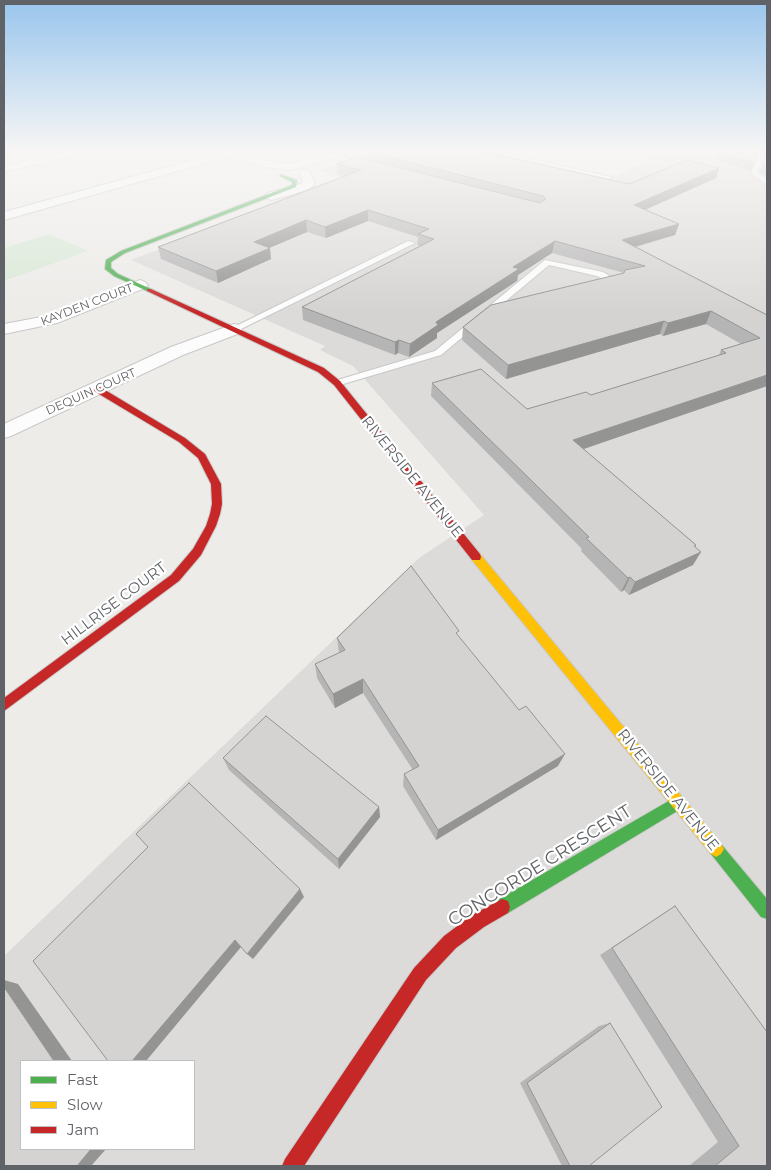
<!DOCTYPE html>
<html>
<head>
<meta charset="utf-8">
<style>
  body { margin:0 }
  #map { position:relative; width:771px; height:1170px; overflow:hidden; background:#edece9; font-family:Montserrat,sans-serif }
  canvas { display:block }
  .frame { position:absolute; inset:0; border:5px solid #5f6266; pointer-events:none }
  .legend { position:absolute; left:20px; top:1060px; width:175px; height:90px; box-sizing:border-box; background:#fff; border:1px solid #bfc0c2; margin:0; padding:6px 9px; list-style:none; font-size:15px; color:#5f6266 }
  .legend li { display:flex; align-items:center; gap:10px; height:25px }
  .legend b { width:25px; border:1px solid #bfc0c2 }
</style>
</head>
<body>
<div id="map">
<canvas width="771" height="1170"></canvas>
<div class="frame"></div>
<ul class="legend">
<li><b style="height:6px;background:#4caf50"></b>Fast</li>
<li><b style="height:6px;background:#ffc107"></b>Slow</li>
<li><b style="height:6px;background:#c62828"></b>Jam</li>
</ul>
</div>
<script>
const g = document.querySelector('canvas').getContext('2d');
g.lineJoin = 'round';
function paint(path, color) { g.fillStyle = color; g.fill(path, 'evenodd'); }
const toPath = rows => new Path2D(rows.map(r => 'M' + r).join(''));
function trace(path, color, width, dash) { g.strokeStyle = color; g.lineWidth = width; g.lineCap = dash ? 'butt' : 'round'; g.setLineDash(dash || []); g.stroke(path); }
function drawText(font, color, halo, rows, align = 'center') {
  g.font = font + ' Montserrat,sans-serif'; g.lineWidth = 4.5; g.setLineDash([]); g.textBaseline = 'middle'; g.strokeStyle = halo; g.fillStyle = color; for (const [text, x, y, turn = 0] of rows) {
    g.save(); g.translate(x, y); g.rotate((+turn || 0) * Math.PI / 180); g.textAlign = isNaN(turn) ? turn : align; if (halo) g.strokeText(text, 0, 0); g.fillText(text, 0, 0); g.restore();
  }
}
const industrial = toPath([
  [379,149,488,149,616,177,664,149,767,149,767,1166,4,1166,4,956,419,558,484,515,353,366,320,350,325,346,131,260,343,179,319,170],
  [21,1061,194,1061,194,1149,21,1149]
]);
const green = toPath([
  [49,234,88,251,4,281,4,248]
]);
const lane = toPath([
  [478,149,485,149,612,177,609,179,478,149],
  [754,152,762,164,758,169,758,173,767,180,767,184,752,174,752,169,756,164,751,154,754,152],
  [331,154,366,164,367,165,364,167,329,157,331,154],
  [408,241,415,243,237,331,230,329,408,241],
  [545,260,603,272,620,283,606,287,606,283,609,282,597,276,549,265,441,355,340,385,337,386,332,383,334,381,435,351,545,260]
]);
const street = toPath([
  [77,149,93,149,92,151,4,172,4,166,77,149],
  [204,149,219,149,267,161,289,164,347,149,362,149,361,151,290,170,267,167,227,157,4,220,4,212,215,154,204,149],
  [732,149,746,149,767,156,767,162,732,149],
  [305,169,310,172,315,184,313,186,307,190,272,200,268,199,266,196,268,193,303,183,300,172,305,169],
  [140,280,145,282,148,285,145,288,57,323,4,334,4,324,47,316,140,280],
  [234,324,240,325,242,329,240,333,183,355,11,436,4,438,4,424,171,347,234,324]
]);
const fast = toPath([
  [280,174,297,180,296,187,125,253,111,262,111,268,118,274,151,289,151,291,147,291,114,276,105,269,106,260,121,251,292,185,292,182,280,176,280,174],
  [679,795,684,797,686,802,684,807,508,913,502,915,496,913,494,907,496,901,679,795],
  [716,841,721,844,767,899,767,919,761,917,711,854,708,849,711,844,716,841]
]);
const slow = toPath([
  [476,553,480,554,721,844,724,849,721,854,716,857,711,854,472,560,471,557,476,553]
]);
const jam = toPath([
  [147,289,151,289,324,368,340,381,480,554,481,557,480,560,472,560,334,385,318,372,147,291,147,289],
  [94,387,100,387,185,438,205,454,221,484,222,504,220,514,216,526,201,555,179,581,4,711,4,698,171,575,193,549,206,526,210,514,212,504,211,484,198,458,179,442,94,391,94,387],
  [502,899,508,901,510,907,508,913,484,927,456,948,426,980,304,1166,282,1166,285,1159,414,968,444,936,472,915,502,899]
]);
const wall = toPath([
  [750,149,767,149,767,154],
  [369,152,629,184,719,168,716,178,645,210,679,224,675,235,636,247,767,315,767,386,583,449,696,545,695,547,693,565,629,595,624,590,621,592,581,551,582,549,431,396,432,383,527,409,591,395,719,355,721,350,741,344,706,324,663,336,660,334,506,379,462,340,463,327,624,273,552,253,518,275,517,281,437,333,437,338,409,357,398,353,395,355,303,320,302,307,420,246,417,245,418,237,368,221,326,238,307,232,269,248,271,259,218,283,161,259,158,247,345,176,338,174,337,164,369,160],
  [720,152,754,164,750,171,717,160],
  [766,155,767,155,767,177,760,172],
  [458,636,558,766,436,840,403,786,404,774,413,770,363,693,335,708,317,678,315,664,339,653,337,638],
  [223,758,379,807,380,817,339,869,229,770],
  [675,906,767,1166,689,1166,718,1142,600,955],
  [610,1023,589,1166,562,1166,520,1083,599,1026]
]);
const shadedWall = toPath([
  [719,168,716,178,631,216,634,205],
  [368,210,368,221,326,238,325,227],
  [306,220,307,232,255,254,254,242],
  [679,224,675,235,619,251,622,240],
  [555,241,552,253,518,275,517,281,437,333,437,338,409,357,410,344,436,322,513,267],
  [270,248,271,259,218,283,216,271],
  [711,311,706,324,663,336,668,323],
  [664,321,660,334,506,379,508,365],
  [399,340,398,353,395,355,395,342],
  [767,375,767,386,569,454,573,440],
  [696,545,689,557,701,552,693,565,629,595,635,582],
  [630,577,624,590,621,592,628,578],
  [363,679,363,693,335,708,333,694],
  [565,754,558,766,436,840,438,830],
  [379,807,380,817,339,869,338,859],
  [300,889,304,897,253,959,247,954],
  [235,940,241,947,146,1061,132,1061],
  [4,980,18,984,72,1061,54,1061,4,987],
  [91,1149,106,1149,91,1166,77,1166]
]);
const building = toPath([
  [379,149,470,149,629,184,687,160,719,168,634,205,679,224,622,240,767,315,767,375,573,440,696,545,694,546,701,552,635,582,630,577,628,578,586,538,589,537,432,383,481,369,527,409,586,392,591,395,726,353,721,350,760,338,711,311,668,323,664,321,508,365,463,327,491,305,624,273,625,270,645,266,555,241,513,267,519,269,436,322,438,325,410,344,399,340,395,342,302,307,434,239,418,234,429,229,368,210,325,227,306,220,254,242,270,248,216,271,158,247,361,170,337,164,357,157,540,203,546,199,543,196,369,152,379,149],
  [729,149,748,149,754,151,757,156,753,164,720,152,729,149],
  [766,155,767,155,767,168,763,164,766,155],
  [411,566,459,631,456,633,519,710,526,706,565,754,438,830,404,774,419,766,363,679,333,694,315,664,345,650,337,638,411,566],
  [266,716,379,807,338,859,223,758,266,716],
  [189,783,300,889,247,954,235,940,132,1061,108,1061,33,961,148,847,136,834,189,783],
  [675,906,767,1032,767,1166,715,1166,739,1146,612,948,675,906],
  [4,987,54,1061,21,1061,21,1149,91,1149,77,1166,4,1166,4,987],
  [610,1023,662,1107,589,1166,570,1166,527,1083,610,1023]
]);
const farStreetnames = [
  ["KAYDEN COURT",87,305,-21],
  ["DEQUIN COURT",91,392,-24]
];
const streetNames = [
  ["RIVERSIDE AVENUE",412,477,51],
  ["HILLRISE COURT",114,604,-37],
  ["RIVERSIDE AVENUE",668,790,51]
];
const nearStreetnames = [
  ["CONCORDE CRESCENT",540,866,-32]
];
paint(industrial, '#dddbd9');
paint(green, '#d8e8d6');
trace(lane, '#c8c8c8', 2);
trace(street, '#c8c8c8', 2);
trace(fast, '#cacaca', 2);
trace(slow, '#cacaca', 2);
trace(jam, '#cacaca', 2);
paint(lane, '#fcfcfc');
paint(street, '#fcfcfc');
paint(fast, '#4caf50');
paint(slow, '#ffc107');
paint(jam, '#c62828');
paint(wall, '#b6b5b5');
paint(shadedWall, '#949493');
paint(building, '#d4d3d2');
trace(building, '#949493', 1);
const sky = g.createLinearGradient(0, 0, 0, 312);
sky.addColorStop(0, '#99c5ed');
sky.addColorStop(0.48, '#f7f6f5');
sky.addColorStop(1, '#f7f6f500');
g.fillStyle = sky;
g.fillRect(0, 0, 771, 312);
drawText('12px', '#5f6266', '#fff', farStreetnames);
drawText('15px', '#5f6266', '#fff', streetNames);
drawText('18px', '#5f6266', '#fff', nearStreetnames);
</script>
</body>
</html>
